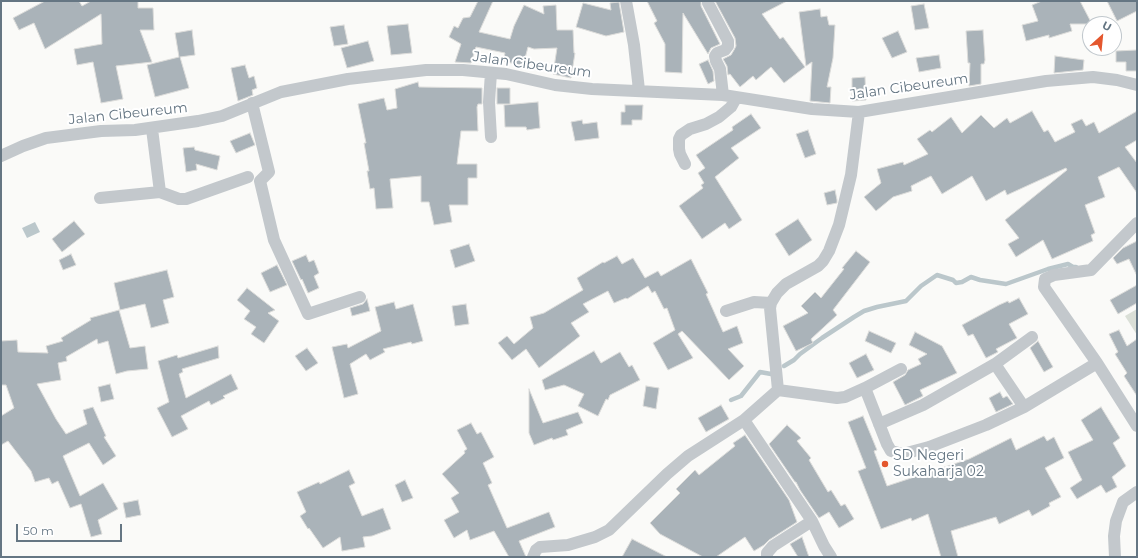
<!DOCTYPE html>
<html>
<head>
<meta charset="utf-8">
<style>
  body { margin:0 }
  #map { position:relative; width:1138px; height:558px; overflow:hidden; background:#fafaf8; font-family:Montserrat,sans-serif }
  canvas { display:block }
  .frame { position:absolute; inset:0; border:2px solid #657683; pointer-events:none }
  .north { position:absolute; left:1082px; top:16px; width:40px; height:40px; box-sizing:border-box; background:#fff; border:1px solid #c1c8cd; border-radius:50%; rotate:27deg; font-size:11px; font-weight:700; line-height:16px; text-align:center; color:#657683 }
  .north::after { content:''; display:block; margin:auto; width:14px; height:18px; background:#e4572e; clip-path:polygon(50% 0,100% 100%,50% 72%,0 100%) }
  .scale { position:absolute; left:16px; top:524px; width:106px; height:18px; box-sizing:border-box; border:2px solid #657683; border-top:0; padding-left:5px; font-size:12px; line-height:14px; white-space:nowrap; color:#657683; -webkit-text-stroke:3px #fff; paint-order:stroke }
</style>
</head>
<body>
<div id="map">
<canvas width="1138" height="558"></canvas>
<div class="frame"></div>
<div class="north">U</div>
<div class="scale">50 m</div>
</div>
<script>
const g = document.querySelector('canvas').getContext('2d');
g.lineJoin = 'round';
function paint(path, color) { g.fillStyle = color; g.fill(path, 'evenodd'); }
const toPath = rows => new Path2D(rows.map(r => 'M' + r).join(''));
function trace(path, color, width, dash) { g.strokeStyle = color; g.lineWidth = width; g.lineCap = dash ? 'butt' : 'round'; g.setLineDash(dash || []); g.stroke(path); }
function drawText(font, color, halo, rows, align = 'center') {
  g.font = font + ' Montserrat,sans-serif'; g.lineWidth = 4; g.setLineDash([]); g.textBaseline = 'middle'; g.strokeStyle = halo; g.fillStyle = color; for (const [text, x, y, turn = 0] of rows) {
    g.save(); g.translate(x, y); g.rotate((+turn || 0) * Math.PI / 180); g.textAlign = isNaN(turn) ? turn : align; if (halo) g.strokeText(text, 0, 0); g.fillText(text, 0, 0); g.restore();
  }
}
const green = toPath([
  [1137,309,1137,335,1125,316]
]);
const water = toPath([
  [35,222,40,232,27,238,22,228]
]);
const stream = toPath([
  [784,366,794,360,800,354,822,338,854,317,864,311,877,307,906,301,921,286,937,275,953,280,956,283,962,282,971,277,980,280,1006,284,1048,269,1068,264,1073,267,1076,267],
  [731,400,741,396,760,372,771,374,773,372]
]);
const building = toPath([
  [45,1,79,1,82,6,91,1,138,1,138,8,153,8,154,30,140,30,152,62,116,66,123,99,101,103,93,62,77,65,74,49,102,44,101,14,45,49,34,23,19,30,13,18,45,1],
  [478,1,493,1,479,32,510,39,514,26,524,5,544,14,543,6,556,5,557,30,573,30,574,53,575,53,571,78,553,74,557,48,534,49,528,47,523,66,503,61,505,53,476,47,471,63,455,62,461,44,449,37,454,26,458,28,463,18,470,17,478,1],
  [647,1,701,1,701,6,720,44,711,48,708,54,683,13,682,73,665,72,665,44,654,23,657,21,647,1],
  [715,1,787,1,762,14,780,39,783,37,805,67,784,83,771,67,756,80,753,76,740,87,730,74,728,75,727,66,723,59,731,55,734,50,736,46,735,38,715,1],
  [1042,1,1080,1,1092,24,1070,24,1072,31,1049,38,1049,35,1026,41,1022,25,1038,21,1032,5,1042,1],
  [1107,1,1137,1,1137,11,1117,21,1107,1],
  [619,2,624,32,606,36,576,27,583,3,611,10,610,3,619,2],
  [924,4,929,28,915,30,911,6,924,4],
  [820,9,821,17,827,16,829,25,835,25,833,58,827,87,831,87,830,103,810,101,812,62,806,66,799,12,820,9],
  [408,24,412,53,391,55,387,26,408,24],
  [344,25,348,44,334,46,330,27,344,25],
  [192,30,195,55,180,57,189,88,155,97,147,65,179,57,175,33,192,30],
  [983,30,985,60,984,64,981,64,981,84,969,86,970,63,968,63,966,31,983,30],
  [898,31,907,52,892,58,882,38,898,31],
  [368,41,374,61,347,68,341,48,368,41],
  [1137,50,1137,71,1126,71,1126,62,1116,62,1116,51,1137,50],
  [939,55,941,68,919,72,916,58,939,55],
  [1055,56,1084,60,1083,70,1054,73,1055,56],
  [708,60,713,71,714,81,708,84,699,64,708,60],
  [245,65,249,78,254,76,257,88,252,90,253,95,238,101,231,68,245,65],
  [865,77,866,100,852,101,852,78,865,77],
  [418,82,419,87,482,88,482,104,478,104,477,107,478,131,461,131,457,164,477,164,477,178,468,178,468,205,449,205,452,222,434,225,429,202,421,202,421,176,390,179,393,208,376,209,374,188,370,189,367,171,369,171,364,143,366,143,358,104,384,98,387,110,397,108,395,89,418,82],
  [497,88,510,88,510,104,497,104,497,88],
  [538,102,540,128,527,130,526,127,505,127,504,105,538,102],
  [625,105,643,105,642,120,632,120,632,125,621,125,621,112,625,112,625,105],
  [1032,111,1044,132,1048,130,1055,142,1075,132,1071,124,1082,119,1086,126,1094,122,1099,133,1137,111,1137,140,1125,147,1137,163,1137,193,1119,167,1098,177,1105,197,1085,205,1095,233,1091,235,1093,241,1052,259,1043,240,1016,257,1008,244,1019,238,1005,220,1067,170,1066,168,1007,195,1005,190,986,201,972,176,942,194,931,176,911,186,912,191,893,197,876,211,864,197,881,183,877,169,903,162,904,165,928,154,917,139,930,130,932,132,951,117,962,133,981,115,994,128,1007,118,1010,123,1032,111],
  [751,114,761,128,731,148,739,158,715,177,742,220,729,229,725,223,702,239,679,206,703,188,701,185,704,183,698,173,705,168,696,155,733,130,732,127,751,114],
  [582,120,583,124,597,122,599,138,575,141,571,122,582,120],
  [808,130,816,154,805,158,796,134,808,130],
  [250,133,255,145,236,153,230,141,250,133],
  [194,147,195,150,220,156,217,170,196,164,197,170,186,172,183,148,194,147],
  [835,190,837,200,837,203,827,205,824,193,835,190],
  [798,219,812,240,789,256,775,234,798,219],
  [74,221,85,234,62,252,52,239,74,221],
  [1137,241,1137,276,1129,259,1117,264,1113,258,1123,248,1137,241],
  [469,244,475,261,455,268,450,250,469,244],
  [856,251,870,262,833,310,837,315,811,339,813,343,796,351,783,326,808,313,801,306,815,292,821,298,844,269,842,268,856,251],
  [71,254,76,265,63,270,59,260,71,254],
  [306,255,309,262,314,260,319,273,314,276,319,288,308,293,302,279,301,280,292,261,306,255],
  [617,256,622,264,633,258,645,278,658,271,661,276,691,259,708,293,706,294,723,332,737,326,743,343,728,349,744,366,729,380,682,331,678,334,693,358,668,370,653,343,675,330,667,308,664,309,655,291,652,293,648,286,627,299,626,298,614,303,608,291,583,304,589,312,571,323,580,336,539,368,526,349,512,360,498,343,507,336,514,344,533,328,530,317,544,313,583,290,577,278,603,262,604,263,617,256],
  [277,265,287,285,270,292,261,273,277,265],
  [167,270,174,297,163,300,169,323,151,328,145,304,120,310,114,283,167,270],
  [1137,285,1137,303,1118,314,1110,300,1137,285],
  [247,288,275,310,268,313,279,321,264,343,251,334,256,327,244,319,250,311,237,300,247,288],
  [1019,298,1028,314,1009,324,1017,338,996,349,998,352,986,358,973,334,968,336,962,325,999,305,1008,301,1009,303,1019,298],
  [367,299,370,311,352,316,350,308,363,304,367,299],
  [394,302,396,309,413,304,423,341,412,344,411,342,383,349,385,352,370,360,366,354,350,364,358,394,344,398,332,347,347,344,348,348,381,331,375,307,394,302],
  [466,304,469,324,455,326,452,306,466,304],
  [119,310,130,348,145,346,148,369,127,371,116,374,108,341,98,344,97,339,66,357,67,361,58,363,61,380,37,384,56,419,66,434,87,424,83,410,93,407,106,436,104,437,116,456,103,465,89,443,63,456,80,496,103,483,118,509,98,520,102,534,91,537,81,504,70,508,58,481,52,484,49,478,35,482,31,471,8,441,1,445,1,416,14,408,6,385,1,385,1,341,17,340,18,352,48,353,46,346,63,341,61,338,91,320,90,318,119,310],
  [1119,330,1127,346,1137,339,1137,396,1124,376,1127,373,1115,354,1118,352,1109,334,1119,330],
  [869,331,896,343,891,353,865,341,869,331],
  [915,332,942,346,957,373,920,390,923,396,905,405,893,382,905,375,908,370,921,364,918,359,927,354,909,345,915,332],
  [1038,341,1053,367,1044,372,1030,348,1038,341],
  [218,346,219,358,182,369,183,372,179,374,186,398,231,374,238,389,223,396,225,398,211,405,209,401,181,416,188,429,172,437,157,408,169,402,158,361,177,355,178,358,218,346],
  [307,348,318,363,306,371,295,356,307,348],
  [594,351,601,363,620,352,629,367,632,365,640,380,610,395,608,400,606,399,598,416,578,406,584,394,564,385,545,390,542,380,594,351],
  [866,354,874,370,857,378,849,363,866,354],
  [110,384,114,399,101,402,98,387,110,384],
  [646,386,659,388,656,409,643,406,646,386],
  [529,389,543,423,578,412,583,423,566,430,568,435,553,440,552,438,534,445,529,433,529,389],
  [1000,392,1003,398,1007,396,1013,404,996,412,989,398,1000,392],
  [721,405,729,419,706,432,698,418,721,405],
  [1101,407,1120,438,1113,443,1126,466,1112,477,1117,487,1106,493,1101,485,1077,499,1070,488,1082,480,1068,452,1093,440,1081,420,1101,407],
  [863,416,877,450,874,451,887,486,969,459,1011,438,1016,450,1044,436,1047,441,1054,437,1064,458,1045,468,1061,497,1049,503,1050,506,1032,516,1029,510,999,524,996,517,951,531,958,557,941,557,928,514,912,521,911,518,881,529,858,471,866,468,848,422,863,416],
  [471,423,477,434,481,432,494,457,483,463,492,483,488,485,507,528,549,512,555,527,519,541,526,557,509,557,494,531,470,540,467,530,454,538,444,520,459,512,451,498,459,493,442,474,465,453,464,451,467,449,457,430,471,423],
  [787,425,801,438,797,441,811,458,809,460,828,492,831,490,841,506,845,504,854,519,839,528,829,512,819,518,800,490,796,482,795,482,769,444,787,425],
  [745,435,789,500,797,522,769,540,764,545,754,551,745,537,716,557,703,557,660,534,650,523,680,493,676,489,695,470,699,475,735,446,733,443,745,435],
  [349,470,355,483,349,486,362,516,383,508,391,529,372,536,363,537,365,547,342,551,340,537,323,548,309,528,308,529,300,516,306,512,297,492,319,482,320,484,349,470],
  [405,480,413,498,402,502,395,485,405,480],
  [138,500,141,515,126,518,123,503,138,500],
  [802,537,809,557,798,557,790,544,802,537],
  [632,539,667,557,622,557,632,539]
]);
const minor = toPath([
  [626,1,634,45,639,90],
  [708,3,728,41,728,46,725,50,717,53,715,56,716,61,720,69,723,95],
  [491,73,489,102,491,137],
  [252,103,269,172,260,181,274,240,308,314,360,297],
  [152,129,160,192,179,199,186,199,248,177],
  [1,156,23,146,46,138,101,131,135,130,198,121,222,116,281,92,348,79,426,70,463,70,506,74,555,85,592,89,723,95,812,109,859,112,1046,81,1093,77,1117,80,1137,85],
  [685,164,680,154,679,149,679,139,681,135,690,129,706,124,719,117,731,107,736,98],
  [100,198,160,192],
  [1137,223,1091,270,1054,275,1045,279,1044,287,1097,363,1137,426],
  [726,311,754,302,771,303],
  [995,364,1024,407],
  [865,388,887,444,891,451,903,454,929,447,986,425,1024,407,1097,363],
  [778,390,770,308,771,303,777,293,786,284,818,266,823,261,829,251,839,225,851,175,859,112],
  [744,420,812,521,824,546,831,557],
  [879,424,923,405,995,364,1032,337],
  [533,557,536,550,540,547,568,545,595,537,609,530,667,474,688,456,744,420,778,390,837,398,845,397,865,388,901,369],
  [767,557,767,553,773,546,812,521],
  [1115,557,1114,536,1116,521,1123,502,1137,492]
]);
const markers = [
  [885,464,4,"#e4572e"]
];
const streetNames = [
  ["Jalan Cibeureum",532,65,8],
  ["Jalan Cibeureum",909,87,-8],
  ["Jalan Cibeureum",128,114,-6]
];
const poiNames = [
  ["SD Negeri",893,456],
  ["Sukaharja 02",893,472]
];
paint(green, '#dadfd7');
paint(water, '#bbc7cb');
trace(stream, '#bbc7cb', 4.5);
paint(building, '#aab3b9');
trace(building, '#dcdcda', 1);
trace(minor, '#c3c8cc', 12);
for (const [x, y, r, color] of markers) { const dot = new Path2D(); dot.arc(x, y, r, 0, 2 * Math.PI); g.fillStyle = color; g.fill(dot); trace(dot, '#fff', 1.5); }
drawText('14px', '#657683', '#fff', streetNames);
drawText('14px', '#657683', '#fff', poiNames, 'left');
</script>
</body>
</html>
